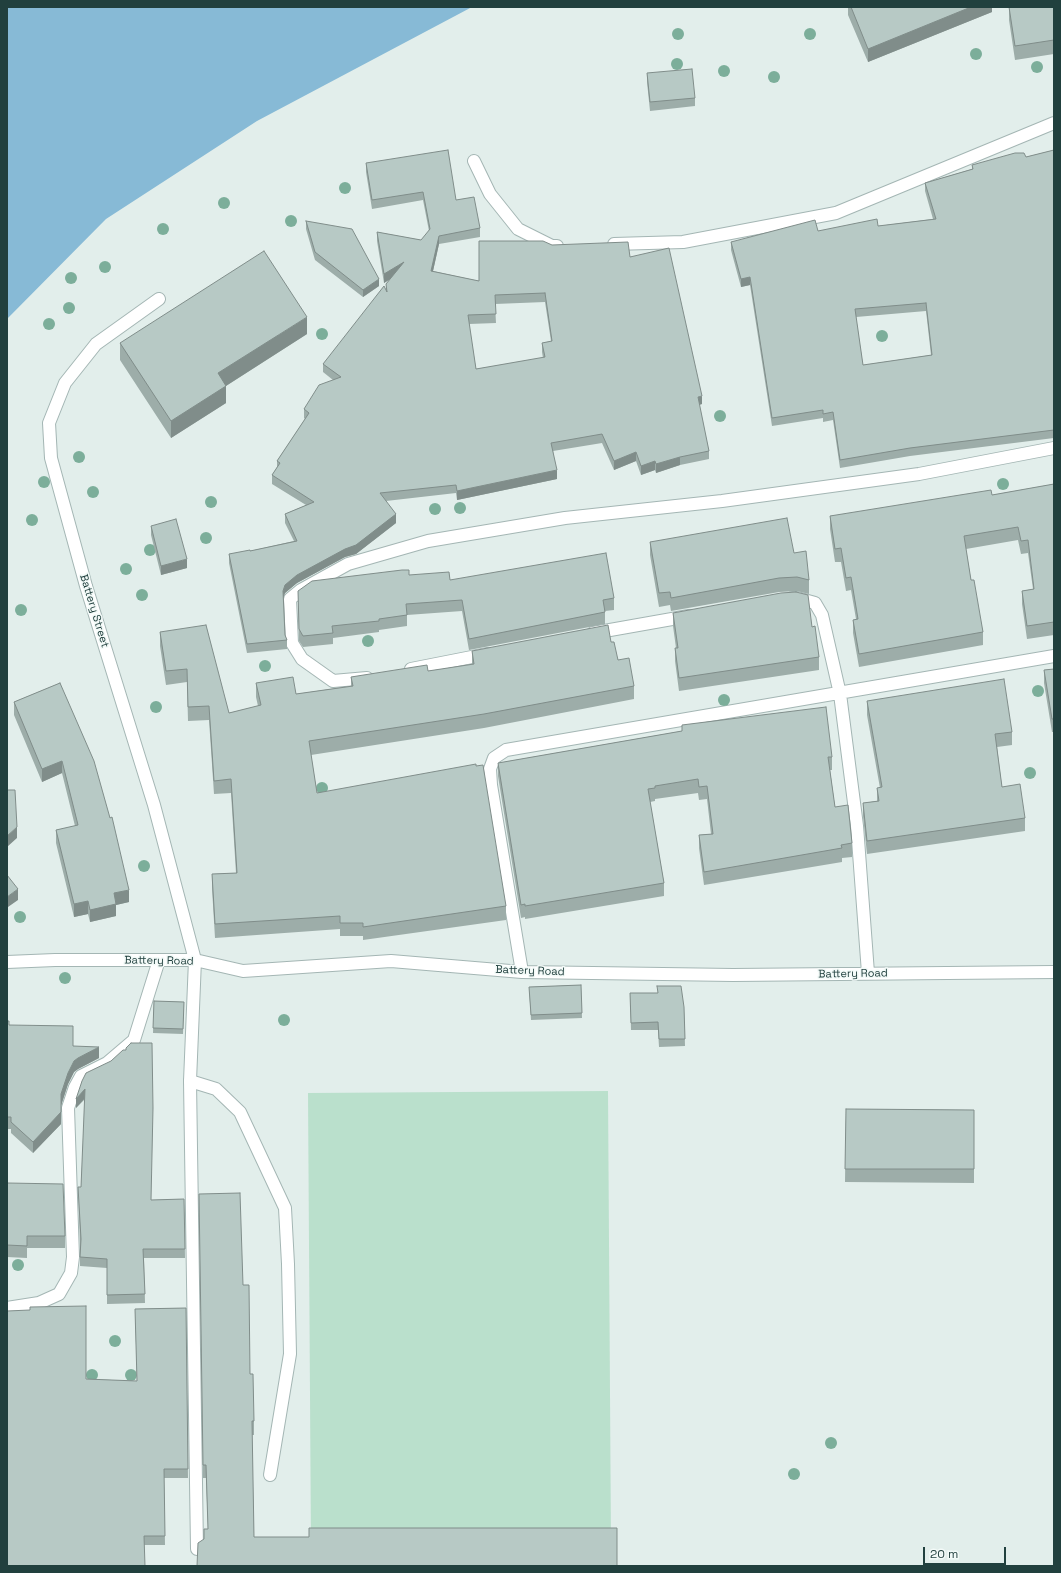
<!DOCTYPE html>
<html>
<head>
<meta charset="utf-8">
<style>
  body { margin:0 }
  #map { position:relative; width:1061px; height:1573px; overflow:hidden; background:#e2eeeb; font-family:"Space Grotesk",sans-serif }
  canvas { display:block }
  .frame { position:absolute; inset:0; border:8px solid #21403e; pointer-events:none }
  .scale { position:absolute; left:923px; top:1547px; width:83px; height:18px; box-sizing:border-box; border:2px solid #21403e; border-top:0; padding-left:5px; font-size:12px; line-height:14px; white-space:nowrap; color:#21403e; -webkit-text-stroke:3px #f3faf8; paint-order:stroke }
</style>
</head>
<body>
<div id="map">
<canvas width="1061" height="1573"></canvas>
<div class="frame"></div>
<div class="scale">20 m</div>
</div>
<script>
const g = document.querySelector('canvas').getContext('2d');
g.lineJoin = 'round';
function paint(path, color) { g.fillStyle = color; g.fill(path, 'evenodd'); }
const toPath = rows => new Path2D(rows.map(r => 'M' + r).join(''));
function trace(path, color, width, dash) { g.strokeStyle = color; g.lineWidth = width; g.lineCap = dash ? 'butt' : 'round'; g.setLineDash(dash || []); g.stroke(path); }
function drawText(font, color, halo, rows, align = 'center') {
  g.font = font + ' "Space Grotesk",sans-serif'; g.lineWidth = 3; g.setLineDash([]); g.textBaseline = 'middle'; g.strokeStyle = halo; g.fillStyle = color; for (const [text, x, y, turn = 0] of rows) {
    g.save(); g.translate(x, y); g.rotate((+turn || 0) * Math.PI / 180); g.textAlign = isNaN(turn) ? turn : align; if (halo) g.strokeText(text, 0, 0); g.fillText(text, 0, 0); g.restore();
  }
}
const green = toPath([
  [608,1091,611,1545,311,1547,308,1093]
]);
const water = toPath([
  [7,7,472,7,257,121,106,219,7,319]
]);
const lane = toPath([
  [190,1081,216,1089,240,1112,285,1208,288,1264,290,1354,270,1475]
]);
const street = toPath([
  [474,161,490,194,518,229,552,246,557,246],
  [614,244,683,242,836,213,1054,123],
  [159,299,96,344,65,383,49,423,51,458,86,586,154,805,195,960,190,1081,197,1549],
  [792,598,797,598,815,603,822,615,840,694,857,826,868,973],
  [593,633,689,616],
  [411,669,487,654],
  [367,678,333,681,302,659,292,643,290,599,301,590,348,564,428,541,565,518,722,501,919,474,1054,448],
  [7,962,55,960,195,960,243,971,391,961,522,972,733,975,1054,972],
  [522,972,491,785,490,769,494,758,506,750,1054,656],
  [7,1308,39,1303,59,1294,71,1273,73,1257,68,1108,75,1087,81,1076,107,1063,134,1040,159,960]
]);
const trees = [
  [678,34],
  [810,34],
  [976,54],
  [677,64],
  [1037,67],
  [724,71],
  [774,77],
  [345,188],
  [224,203],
  [291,221],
  [163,229],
  [105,267],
  [71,278],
  [69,308],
  [49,324],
  [322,334],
  [882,336],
  [720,416],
  [79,457],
  [44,482],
  [1003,484],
  [93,492],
  [211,502],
  [460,508],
  [435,509],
  [32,520],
  [206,538],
  [150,550],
  [126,569],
  [142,595],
  [21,610],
  [368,641],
  [265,666],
  [1038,691],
  [724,700],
  [156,707],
  [1030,773],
  [322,788],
  [144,866],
  [20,917],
  [65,978],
  [284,1020],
  [18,1265],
  [115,1341],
  [92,1375],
  [131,1375],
  [831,1443],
  [794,1474]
];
const wall = toPath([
  [848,7,992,7,992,12,868,62,848,15],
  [1009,7,1054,7,1054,54,1015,60,1009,20],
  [647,73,695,98,695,106,650,111,647,82],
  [1054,150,1054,438,910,456,840,468,833,420,823,422,823,418,772,426,750,285,741,287,731,250,731,242,818,231,878,226,933,219,925,191,925,183,972,169,972,165,1026,157],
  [926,311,931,355,863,365,856,317],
  [366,163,456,200,480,228,480,237,439,244,433,271,479,281,552,245,630,257,702,404,699,405,709,451,709,459,680,465,656,473,655,470,641,475,636,461,614,470,602,443,553,451,557,479,457,500,456,493,386,501,396,523,356,554,345,557,297,583,285,593,283,598,285,635,287,640,287,649,247,653,229,563,229,554,250,551,294,541,285,523,285,514,306,505,272,484,272,475,277,467,277,461,305,419,304,418,304,409,333,380,323,372,323,364,386,290,386,284,389,280,384,283,377,241,377,232,421,240,429,231,423,200,372,209,366,172],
  [545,302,551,341,542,343,542,352,543,358,476,369,469,324,496,323,495,304],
  [306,221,379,286,363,297,315,260,306,229],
  [307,334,226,386,226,403,171,438,120,360,120,343],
  [1054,484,1054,635,1027,639,1022,604,1022,591,1033,589,1028,553,1021,554,1018,540,966,549,971,580,983,632,983,645,859,667,853,633,853,620,856,619,851,590,846,591,841,562,835,562,830,529,830,516,992,495],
  [151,526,187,568,161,575,151,535],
  [650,542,794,553,809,580,809,594,797,591,779,592,671,611,670,605,659,607,650,555],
  [409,575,450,580,614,598,614,610,605,611,605,624,469,650,462,611,407,615,407,626,379,630,379,632,333,638,333,644,303,647,299,641,298,591],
  [673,613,812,627,819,657,819,670,679,691,675,661,675,648,676,648,673,626],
  [160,632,229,713,258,706,256,697,256,683,296,694,351,686,351,677,428,671,472,665,472,651,611,642,618,660,634,686,634,699,484,728,311,755,317,793,506,906,506,920,363,940,363,936,340,936,340,929,215,938,212,888,212,874,236,873,231,793,214,794,209,720,188,721,187,682,166,685,160,646],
  [1054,669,1054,732,1052,732,1044,683,1044,670],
  [60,683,129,902,116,905,116,916,90,922,88,914,74,917,56,843,56,830,75,826,62,773,42,782,14,715,14,702],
  [867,701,1012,732,1012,745,997,747,1002,787,1025,818,1025,831,867,854,863,816,863,803,877,801,877,788,880,788,867,715],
  [682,725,832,757,832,770,830,770,835,807,852,843,852,857,842,858,842,862,704,885,699,848,699,835,711,834,707,799,699,800,698,793,655,799,655,801,650,802,664,883,664,896,525,919,525,917,521,918,498,776,498,763,682,731],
  [581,985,582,1018,531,1020,529,987],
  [630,993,684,1007,685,1046,659,1047,658,1030,631,1030],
  [154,1001,184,1002,183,1034,153,1033],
  [7,1021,9,1025,73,1046,99,1058,78,1069,74,1072,68,1084,61,1105,61,1124,33,1153,11,1133,11,1129,7,1129],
  [82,1081,151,1200,184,1199,185,1258,144,1258,145,1303,107,1304,107,1268,80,1266,80,1243,78,1187,81,1187,85,1099,76,1108],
  [846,1109,974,1110,974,1183,845,1182],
  [7,1183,65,1236,65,1248,27,1248,27,1258,7,1257],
  [199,1194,243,1285,250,1374,254,1421,254,1435,252,1435,254,1537,617,1566,204,1539,208,1529,206,1478,203,1478],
  [186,1308,188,1478,164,1478,165,1545,144,1545,86,1379,137,1381,135,1309]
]);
const shadedWall = toPath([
  [971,7,992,7,992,12,868,62,868,49],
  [439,236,439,244,431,280,431,271],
  [404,262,404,270,384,283,384,274],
  [750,277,750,285,741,287,741,279],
  [379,279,379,286,363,297,363,290],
  [307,317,307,334,218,391,218,373],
  [226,386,226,403,171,438,171,421],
  [702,396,702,404,698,405,698,397],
  [636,452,636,461,614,470,614,461],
  [680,457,680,465,656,473,656,464],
  [655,461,655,470,641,475,641,466],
  [557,470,557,479,457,500,457,491],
  [396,514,396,523,356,554,345,557,297,583,285,593,283,599,283,591,285,585,297,575],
  [187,559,187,568,161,575,161,566],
  [62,761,62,773,42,782,42,769],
  [17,827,17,838,7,847,7,836],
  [18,889,18,900,8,907,8,912,7,913,7,897],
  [129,890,129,902,116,905,116,916,90,922,90,910,114,893],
  [88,901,88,914,74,917,74,904],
  [99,1047,99,1058,78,1069,74,1072,68,1084,61,1106,61,1094,68,1073,74,1061,78,1058],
  [85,1089,85,1098,76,1108,76,1099],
  [61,1112,61,1124,33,1153,33,1142]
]);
const building = toPath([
  [851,7,971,7,868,49,851,7],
  [1009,7,1054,7,1054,40,1015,46,1009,7],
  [692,69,695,98,650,102,647,73,692,69],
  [448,150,456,200,474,197,480,228,439,236,431,271,479,281,479,241,543,241,552,245,628,242,630,257,669,248,702,396,698,397,709,451,680,457,656,464,655,461,641,466,636,452,614,461,602,434,551,443,557,470,457,491,456,485,380,493,396,514,356,545,345,549,297,575,285,585,283,591,285,635,287,640,247,644,229,554,250,550,250,551,297,541,285,514,314,502,272,475,280,463,277,461,309,413,304,409,319,385,341,377,323,364,384,286,387,292,386,284,404,262,384,274,377,232,421,240,430,229,423,192,372,200,366,163,448,150],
  [545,293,552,341,542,343,545,357,476,369,468,315,496,314,495,295,545,293],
  [1054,150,1054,430,910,448,840,460,833,412,823,414,823,410,772,418,750,277,741,279,731,242,815,220,818,231,877,219,878,226,936,219,925,183,973,169,972,165,1015,153,1024,153,1026,157,1054,150],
  [926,303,932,355,863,365,855,309,926,303],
  [306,221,352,229,379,279,363,290,315,252,306,221],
  [264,251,307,317,218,373,226,386,171,421,120,343,264,251],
  [1054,484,1054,622,1027,626,1022,591,1034,589,1028,540,1021,541,1018,527,964,536,971,580,974,580,983,632,859,654,853,620,858,619,851,577,846,578,841,548,835,549,830,516,991,490,992,495,1054,484],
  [787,518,794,553,806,551,809,580,797,577,779,578,671,598,670,592,659,593,650,542,787,518],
  [176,519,187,559,161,566,151,526,176,519],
  [606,553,614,598,603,600,605,612,469,639,462,600,406,604,407,615,379,619,379,621,332,626,333,633,303,636,299,629,298,591,312,581,402,570,409,570,409,575,449,572,450,580,606,553],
  [796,592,808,595,812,627,815,626,819,657,679,678,675,648,678,648,673,613,781,593,796,592],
  [206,625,229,713,261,705,256,683,293,677,296,694,353,686,351,677,427,665,428,671,474,664,472,651,608,625,611,642,614,642,618,660,629,658,634,686,484,714,309,741,317,793,476,764,476,766,483,765,506,906,363,927,363,923,340,923,340,916,215,924,212,874,237,873,231,779,214,781,209,706,188,707,187,669,166,671,160,632,206,625],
  [1054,669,1054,719,1052,719,1044,670,1054,669],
  [1004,679,1012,732,995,734,1002,787,1020,784,1025,818,867,841,863,803,879,801,877,788,882,787,867,701,1004,679],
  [60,683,94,761,110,818,112,817,129,890,114,893,116,904,90,910,88,901,74,904,56,830,78,825,62,761,42,769,14,702,60,683],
  [826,707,832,757,828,757,835,807,848,805,852,843,841,845,842,848,704,872,699,835,713,834,707,786,699,787,698,779,655,786,655,788,648,789,664,883,525,906,525,904,521,905,498,763,682,731,682,725,826,707],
  [7,790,15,790,17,827,7,836,7,790],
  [7,875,18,889,7,897,7,875],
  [581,985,582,1013,531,1015,529,987,581,985],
  [657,986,681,986,684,1007,685,1039,659,1039,658,1022,631,1023,630,993,658,993,657,986],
  [154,1001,184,1002,183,1029,153,1028,154,1001],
  [7,1021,9,1021,9,1025,73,1026,73,1046,99,1047,78,1058,74,1061,68,1073,61,1094,61,1112,33,1142,11,1122,11,1117,7,1117,7,1021],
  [131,1043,152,1043,153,1108,151,1200,184,1199,185,1249,143,1249,145,1294,107,1295,107,1259,80,1257,81,1239,78,1187,81,1187,85,1089,76,1099,82,1081,86,1073,111,1061,123,1050,126,1050,126,1048,131,1043],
  [846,1109,974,1110,974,1169,845,1169,846,1109],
  [7,1183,63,1184,65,1236,27,1236,27,1246,7,1245,7,1183],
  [240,1193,243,1285,249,1285,250,1374,253,1374,254,1421,252,1421,254,1537,309,1537,309,1528,617,1528,617,1566,197,1566,198,1543,204,1539,204,1529,208,1529,206,1465,203,1465,199,1194,240,1193],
  [86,1306,86,1379,137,1381,135,1309,186,1308,188,1469,164,1469,165,1536,144,1536,145,1566,7,1566,7,1311,30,1310,30,1307,86,1306]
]);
const streetNames = [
  ["Battery Street",94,611,73],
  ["Battery Road",159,961,1],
  ["Battery Road",530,971,2],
  ["Battery Road",853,974,-1]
];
paint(green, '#bae0cc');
paint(water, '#87bad6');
trace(lane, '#a4b6b4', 14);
trace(street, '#a4b6b4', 14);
trace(lane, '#fff', 12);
trace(street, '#fff', 12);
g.fillStyle = '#7cae9a';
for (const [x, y] of trees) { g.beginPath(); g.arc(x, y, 6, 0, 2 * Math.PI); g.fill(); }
paint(wall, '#9dada9');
paint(shadedWall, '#808d8a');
paint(building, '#b7c9c5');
trace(building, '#808d8a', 1);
drawText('11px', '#21403e', '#f3faf8', streetNames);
</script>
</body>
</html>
